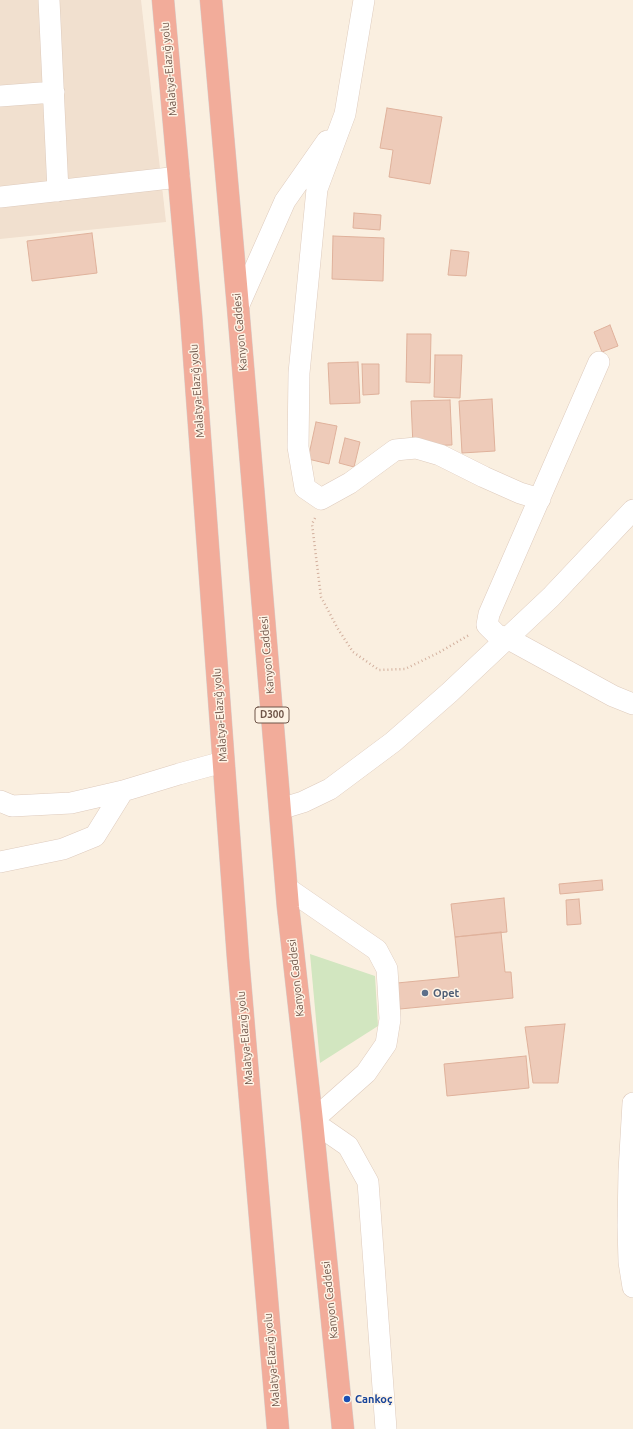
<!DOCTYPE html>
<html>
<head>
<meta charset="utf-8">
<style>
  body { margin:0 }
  canvas { display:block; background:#faefe0 }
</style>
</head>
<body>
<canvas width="633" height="1429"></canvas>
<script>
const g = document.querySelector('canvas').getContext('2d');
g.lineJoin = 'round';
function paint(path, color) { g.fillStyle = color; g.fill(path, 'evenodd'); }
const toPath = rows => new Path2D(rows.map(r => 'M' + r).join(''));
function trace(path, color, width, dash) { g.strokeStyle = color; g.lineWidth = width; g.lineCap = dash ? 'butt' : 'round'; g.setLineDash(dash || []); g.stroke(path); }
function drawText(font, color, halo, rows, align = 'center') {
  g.font = font + ' Ubuntu,sans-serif'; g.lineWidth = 3; g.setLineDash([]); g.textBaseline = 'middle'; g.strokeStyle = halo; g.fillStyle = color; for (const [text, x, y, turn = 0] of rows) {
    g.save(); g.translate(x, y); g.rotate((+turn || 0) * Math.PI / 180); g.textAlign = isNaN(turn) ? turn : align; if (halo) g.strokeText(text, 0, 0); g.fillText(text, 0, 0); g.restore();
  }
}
const residential = toPath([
  [0,0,141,0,166,222,0,239]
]);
const green = toPath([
  [310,954,375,976,378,1026,320,1063]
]);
const building = toPath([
  [387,108,442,117,430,184,389,177,393,150,380,148,387,108],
  [354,213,381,215,380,230,353,228,354,213],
  [92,233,97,273,32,281,27,241,92,233],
  [333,236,384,238,383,281,332,279,333,236],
  [451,250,469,252,466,276,448,275,451,250],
  [610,325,618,346,602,352,594,332,610,325],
  [407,334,431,334,430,383,406,382,407,334],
  [435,355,462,355,460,398,434,397,435,355],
  [358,362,360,403,330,404,328,363,358,362],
  [362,364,379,364,379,394,363,395,362,364],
  [492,399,495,451,462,453,459,401,492,399],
  [450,400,452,445,413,446,411,401,450,400],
  [316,422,337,426,329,464,308,459,316,422],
  [345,438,360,442,354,467,339,463,345,438],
  [602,880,603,890,560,894,559,884,602,880],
  [504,898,507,932,455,937,451,904,504,898],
  [579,899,581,924,567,925,566,900,579,899],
  [501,932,505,972,511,972,513,998,400,1009,397,983,459,977,455,937,501,932],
  [565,1024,558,1083,533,1083,525,1027,565,1024],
  [526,1056,529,1088,447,1096,444,1064,526,1056]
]);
const path = toPath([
  [315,518,312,524,321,597,338,629,353,652,379,670,405,669,438,653,469,635]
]);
const minor = toPath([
  [49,0,58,191],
  [364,0,345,114,317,189,299,373,298,447,305,488,321,499,350,483,395,450,416,448,440,455,484,477,520,493,540,499],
  [0,96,54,92],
  [0,197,179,177],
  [238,307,285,201,327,141],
  [599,362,489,614,487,625,497,635,507,638,613,696,633,704],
  [0,801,12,806,71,803,123,791,179,774,223,762],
  [280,809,303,802,330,789,393,742,449,693,551,597,633,510],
  [0,862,63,849,95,836,123,791],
  [287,888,377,950,387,969,390,1019,386,1044,366,1073,312,1121,348,1146,368,1182,386,1429],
  [633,1103,629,1171,628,1226,629,1262,633,1287]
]);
const highway = toPath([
  [163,0,191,315,238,958,278,1429],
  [211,0,238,307,288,907,312,1121,343,1429]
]);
const markers = [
  [425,993,4,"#5c6f8a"],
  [347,1399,4,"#1a4fb4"]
];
const shields = [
  [272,715,34]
];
const shieldNames = [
  ["D300",272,715]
];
const streetNames = [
  ["Malatya-Elazığ yolu",169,69,-95],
  ["Kanyon Caddesi",240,332,-95],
  ["Malatya-Elazığ yolu",197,391,-94],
  ["Kanyon Caddesi",267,655,-95],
  ["Malatya-Elazığ yolu",220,715,-94],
  ["Kanyon Caddesi",296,978,-96],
  ["Malatya-Elazığ yolu",245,1038,-95],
  ["Kanyon Caddesi",330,1300,-96],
  ["Malatya-Elazığ yolu",272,1360,-95]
];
const serviceNames = [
  ["Opet",433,993]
];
const transitNames = [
  ["Cankoç",355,1399]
];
paint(residential, '#f1e0cf');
paint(green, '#d2e6c0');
paint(building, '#eecbb9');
trace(building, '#dfb19b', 1);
trace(minor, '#decbbd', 22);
trace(highway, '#d7cfcc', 23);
trace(path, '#d2af9d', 2.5, [1, 3]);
trace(minor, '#fff', 21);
trace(highway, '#f2ac9a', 22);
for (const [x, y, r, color] of markers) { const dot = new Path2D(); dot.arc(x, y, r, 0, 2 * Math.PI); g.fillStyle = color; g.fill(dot); trace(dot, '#fef3e5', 1.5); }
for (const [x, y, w] of shields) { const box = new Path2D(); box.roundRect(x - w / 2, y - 8, w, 16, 3); g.fillStyle = '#fef3e5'; g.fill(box); trace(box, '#6f5549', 1); }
drawText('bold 10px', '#6f5549', null, shieldNames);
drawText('11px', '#6f5549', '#fef3e5', streetNames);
drawText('bold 11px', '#4e5e75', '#fef3e5', serviceNames, 'left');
drawText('bold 11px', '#164399', '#fef3e5', transitNames, 'left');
</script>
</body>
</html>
